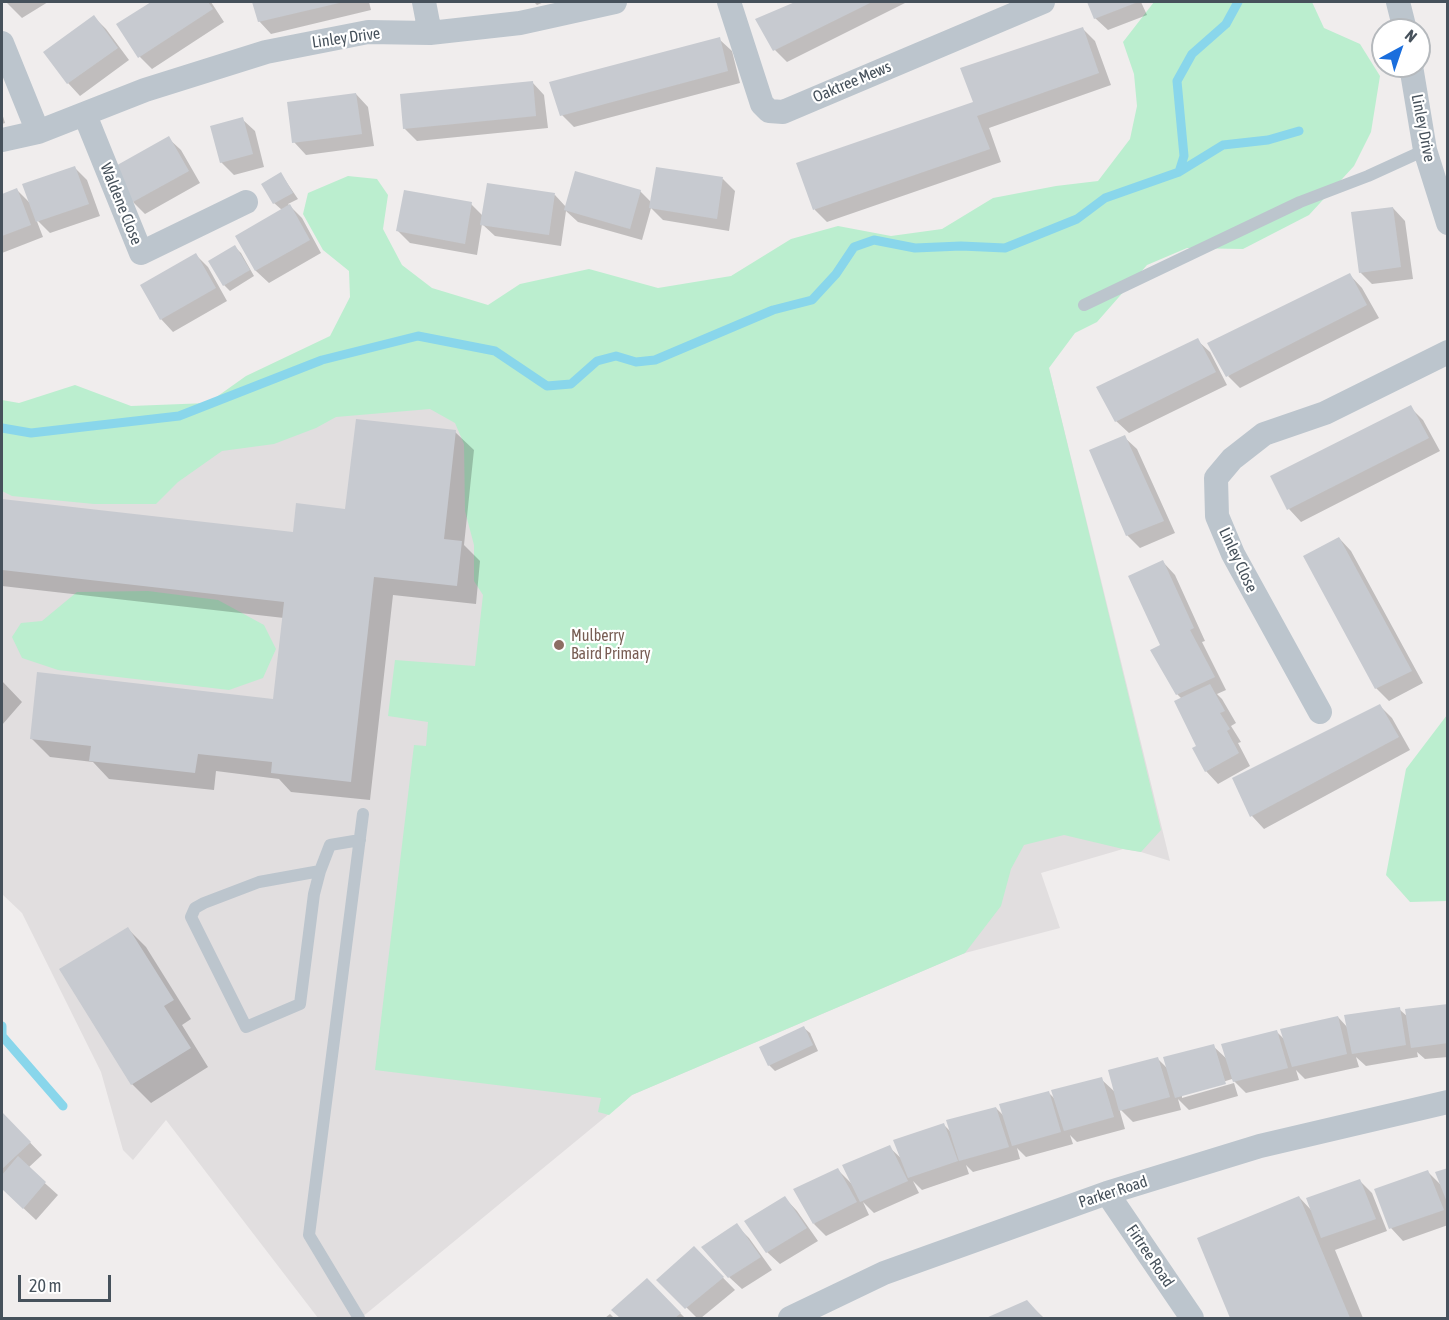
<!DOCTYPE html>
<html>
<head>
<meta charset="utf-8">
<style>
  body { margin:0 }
  #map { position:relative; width:1449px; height:1320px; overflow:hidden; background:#f0eded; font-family:"Asap Condensed",sans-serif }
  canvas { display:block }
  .frame { position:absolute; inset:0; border:3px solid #46515b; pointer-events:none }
  .north { position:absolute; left:1371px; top:18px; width:60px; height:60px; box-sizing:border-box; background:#fff; border:2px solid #b5b9bd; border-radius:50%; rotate:40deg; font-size:16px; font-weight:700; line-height:24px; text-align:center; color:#46515b }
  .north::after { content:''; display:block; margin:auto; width:21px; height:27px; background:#1a6edd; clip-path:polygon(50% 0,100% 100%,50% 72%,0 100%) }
  .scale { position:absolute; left:18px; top:1275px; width:93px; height:27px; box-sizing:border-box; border:3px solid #46515b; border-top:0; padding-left:8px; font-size:18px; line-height:21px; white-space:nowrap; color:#46515b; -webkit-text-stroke:4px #fff; paint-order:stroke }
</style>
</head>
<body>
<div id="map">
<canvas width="1449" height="1320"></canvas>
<div class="frame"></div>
<div class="north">N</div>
<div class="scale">20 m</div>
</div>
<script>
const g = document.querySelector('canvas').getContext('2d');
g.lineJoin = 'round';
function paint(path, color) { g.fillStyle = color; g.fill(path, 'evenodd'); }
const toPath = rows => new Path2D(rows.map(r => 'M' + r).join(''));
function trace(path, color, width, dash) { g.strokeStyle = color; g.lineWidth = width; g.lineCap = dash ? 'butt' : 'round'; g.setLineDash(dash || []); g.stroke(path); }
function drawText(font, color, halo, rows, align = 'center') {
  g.font = font + ' "Asap Condensed",sans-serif'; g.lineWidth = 4.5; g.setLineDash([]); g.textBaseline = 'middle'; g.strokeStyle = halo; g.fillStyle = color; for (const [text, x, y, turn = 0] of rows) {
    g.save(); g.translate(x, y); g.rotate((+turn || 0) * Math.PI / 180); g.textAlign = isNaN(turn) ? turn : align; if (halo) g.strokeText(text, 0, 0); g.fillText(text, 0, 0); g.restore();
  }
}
const education = toPath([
  [321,362,1049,368,1170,861,1141,852,1123,849,1041,873,1060,928,965,953,632,1095,361,1318,318,1318,166,1120,133,1160,123,1150,101,1072,22,913,2,894,2,438,152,460]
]);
const green = toPath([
  [1154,2,1312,2,1324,28,1360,44,1380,76,1371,132,1354,166,1309,215,1243,249,1187,248,1147,265,1097,322,1075,333,1049,368,1161,830,1141,852,1123,849,1064,835,1024,845,1011,869,1001,906,965,953,632,1095,609,1115,598,1112,601,1098,375,1070,414,745,426,746,428,722,388,716,395,660,475,666,483,595,474,581,474,545,465,511,464,444,455,423,430,409,336,417,316,428,274,444,222,451,178,482,156,504,94,504,12,496,2,491,2,400,19,403,75,385,131,406,208,403,246,376,330,336,350,297,349,271,323,250,303,214,308,193,348,176,377,179,388,195,383,229,402,265,432,288,488,305,520,284,589,269,658,288,731,276,791,239,838,226,891,236,942,229,993,198,1056,186,1098,181,1130,139,1137,106,1134,74,1123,42],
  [148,591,218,600,264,625,276,649,263,678,229,690,58,670,22,658,12,637,21,623,42,621,77,592],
  [1447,715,1447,901,1410,902,1386,875,1406,769]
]);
const shadow = toPath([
  [6,2,48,2,22,18],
  [154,2,211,2,224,22,152,69,140,57,118,25],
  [253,2,369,2,371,10,271,34,259,21],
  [534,2,544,2,537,5],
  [797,2,907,2,787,62,775,50,757,20],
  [1089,2,1141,2,1147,15,1108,30,1095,18],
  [94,17,106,29,129,60,80,96,68,83],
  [1083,29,1095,41,1111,85,989,128,1001,162,827,222,815,210,798,164,975,103],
  [719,39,732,51,740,83,574,127,562,115],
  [532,82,544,95,548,128,417,141,404,128],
  [356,94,368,107,374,146,306,155,294,142],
  [2,113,5,123,2,124],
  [242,119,255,131,264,167,234,175,221,162],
  [168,138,181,150,200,183,145,214,133,202],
  [74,167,87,180,100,216,50,233,36,219,43,237,2,253,2,195,17,190,32,205],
  [281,174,298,199,288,204,302,218,321,253,269,283,256,271,237,236,282,210,274,203],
  [723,179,735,191,729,231,663,220,651,208,642,240,578,222,566,211,561,246,495,236,482,224,477,255,410,243,398,231,471,204,483,216,555,195,566,207,640,191,652,203],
  [1393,208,1405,221,1413,279,1372,284,1360,272],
  [235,247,241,253,254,276,230,291,224,285],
  [196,255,208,267,227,301,173,332,161,319],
  [1350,275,1362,288,1379,318,1240,388,1228,376],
  [1197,340,1210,352,1227,385,1129,433,1116,421],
  [1410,407,1423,420,1440,451,1301,522,1289,509,1272,477],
  [455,432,474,450,464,545,480,561,476,604,393,595,370,800,291,792,279,779,216,771,214,790,109,779,93,762,50,757,31,738,275,701,284,618,2,586,2,500,294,534,347,510],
  [1124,437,1137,449,1175,533,1140,548,1127,535,1091,451],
  [1339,538,1351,551,1423,683,1389,701,1376,688,1305,557],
  [1163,562,1175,575,1205,641,1202,642,1226,690,1217,694,1222,699,1236,723,1231,726,1241,742,1238,743,1250,766,1218,784,1206,771,1182,699,1177,694,1161,646],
  [2,681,22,702,2,725],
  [1380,706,1392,718,1410,750,1264,829,1252,816,1234,778],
  [128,929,146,947,191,1019,182,1025,208,1067,151,1103,132,1084],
  [1448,1006,1448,1057,1425,1059,1417,1052,1418,1057,1366,1066,1356,1057,1359,1067,1305,1079,1296,1070,1299,1080,1246,1093,1232,1079,1182,1095,1182,1098,1234,1083,1238,1096,1189,1110,1178,1099,1181,1110,1133,1122,1119,1108,1125,1129,1077,1142,1070,1135,1073,1144,1026,1157,1017,1148,1020,1159,973,1172,966,1165,969,1174,922,1190,913,1181,919,1193,874,1213,863,1202,869,1215,826,1236,814,1224,838,1170,852,1184,889,1147,903,1160,943,1124,952,1133,996,1108,1005,1117,1049,1093,1056,1100,1101,1079,1116,1093,1157,1058,1168,1069,1213,1046,1228,1060,1276,1031,1285,1040,1338,1017,1348,1028,1399,1009,1408,1017],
  [804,1028,810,1033,818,1051,775,1071,769,1065,761,1048],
  [2,1113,42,1155,28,1168,58,1195,36,1220,2,1188,3,1175,2,1173],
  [1448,1169,1448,1225,1403,1241,1391,1228,1428,1172,1443,1187],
  [1360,1181,1372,1193,1387,1231,1335,1250,1363,1318,1232,1318,1199,1239,1299,1197,1312,1211],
  [785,1198,797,1211,818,1241,780,1264,767,1252],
  [736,1225,749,1238,772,1270,742,1289,729,1277],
  [694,1248,735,1290,701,1318,697,1318,659,1280],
  [647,1280,685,1318,622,1318,614,1310],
  [1027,1302,1044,1318,989,1318],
  [610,1314,614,1318,605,1318]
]);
const stream = toPath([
  [1179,172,1184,156,1177,81,1192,54,1226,24,1238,2],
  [2,428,31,433,179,416,322,360,418,336,495,351,547,386,571,384,597,361,616,356,636,362,655,360,773,310,812,300,836,274,854,247,874,240,915,248,961,246,1005,248,1077,219,1105,198,1179,172,1223,145,1268,140,1299,131],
  [2,1026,2,1036,63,1106]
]);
const building = toPath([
  [151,2,208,2,213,9,138,58,116,24],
  [252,2,339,2,339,3,258,22],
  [795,2,872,2,773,51,755,19],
  [1087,2,1138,2,1094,19],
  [94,15,118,48,67,84,43,52],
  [1083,27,1099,73,977,116,990,149,813,210,796,163,973,102,960,68],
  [720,37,728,71,560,116,549,82],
  [533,81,536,116,403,129,400,94],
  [356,93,362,134,292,143,287,102],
  [243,117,253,154,220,163,210,126],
  [169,136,189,171,131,203,112,168],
  [75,166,89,204,36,222,22,184],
  [656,167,723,177,717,219,649,208],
  [575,171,641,190,630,229,564,210],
  [281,172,293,193,273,204,261,184],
  [487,183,555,193,549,235,480,225],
  [17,188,31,225,2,236,2,194],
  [404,190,472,202,465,244,396,231],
  [290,204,310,240,255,271,235,236],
  [1393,207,1401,267,1359,273,1351,212],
  [235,245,250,270,223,286,208,261],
  [196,253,216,288,160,320,140,285],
  [1350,273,1367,305,1226,377,1207,343],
  [1198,338,1216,372,1115,422,1096,387],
  [1411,405,1429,438,1287,510,1270,476],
  [356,419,456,430,444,539,462,541,457,586,374,577,351,782,271,773,272,762,198,754,195,773,89,761,91,746,30,739,37,672,273,699,284,602,2,570,2,499,293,532,296,503,345,509],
  [1125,435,1164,521,1126,536,1089,450],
  [1339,537,1412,671,1375,689,1303,556],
  [1163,560,1194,628,1190,630,1215,677,1176,695,1150,650,1160,645,1128,576],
  [1210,684,1225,711,1220,713,1230,729,1227,731,1239,753,1205,772,1192,748,1196,746,1174,701],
  [1380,704,1399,737,1250,817,1232,778],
  [128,927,174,1000,164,1006,191,1048,131,1085,59,969],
  [1448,1004,1448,1043,1411,1048,1405,1009],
  [1400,1007,1406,1045,1352,1054,1344,1015],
  [1338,1016,1347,1054,1292,1067,1280,1029],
  [804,1026,813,1045,768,1066,759,1047],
  [1277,1030,1288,1068,1233,1082,1221,1044],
  [1214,1044,1226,1084,1175,1098,1163,1057],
  [1158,1057,1170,1097,1119,1111,1108,1070],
  [1102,1077,1114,1117,1064,1131,1051,1090],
  [1049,1091,1061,1132,1012,1146,999,1104],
  [996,1107,1009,1147,959,1161,946,1120],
  [2,1112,31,1142,2,1169],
  [944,1123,958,1161,908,1178,893,1140],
  [890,1145,908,1181,860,1202,842,1165],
  [18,1156,46,1182,23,1209,2,1189,2,1175],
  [838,1168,857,1202,813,1224,793,1189],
  [1448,1168,1448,1202,1447,1202,1435,1172],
  [1428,1170,1444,1210,1389,1229,1374,1189],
  [1360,1179,1376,1219,1321,1238,1306,1198],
  [785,1196,807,1228,766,1253,744,1221],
  [1299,1196,1350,1318,1230,1318,1197,1238],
  [737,1223,761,1257,728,1278,701,1247],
  [694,1246,724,1277,685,1309,656,1280],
  [647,1278,681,1313,675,1318,620,1318,611,1310],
  [1027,1300,1043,1318,986,1318]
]);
const lane = toPath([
  [1084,305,1300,202,1368,176,1425,150],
  [320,871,259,882,204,903,195,908,191,917,246,1027,300,1004,314,894,320,871,330,845,360,840],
  [359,1318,309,1235,363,814]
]);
const street = toPath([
  [424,2,430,33],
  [729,2,762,104,769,111,783,112,1043,2],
  [1398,2,1405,30],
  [2,43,38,132],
  [1411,66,1425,150,1448,223],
  [85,115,141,253,246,202],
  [2,140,38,132,145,90,266,52,368,32,430,33,520,23,615,2],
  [1320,712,1233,554,1217,516,1216,478,1232,459,1264,434,1325,413,1448,352],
  [1107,1193,1192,1318],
  [790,1318,884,1273,1107,1193,1260,1146,1448,1102]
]);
const markers = [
  [559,645,6,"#8d6e63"]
];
const streetNames = [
  ["Linley Drive",346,38,-8],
  ["Oaktree Mews",852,82,-23],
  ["Linley Drive",1423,128,79],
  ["Waldene Close",121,204,68],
  ["Linley Close",1238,560,65],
  ["Parker Road",1113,1192,-18],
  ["Firtree Road",1150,1256,56]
];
const educationNames = [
  ["Mulberry",571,636],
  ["Baird Primary",571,654]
];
paint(education, '#e1dedf');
paint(green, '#bbeecf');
paint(shadow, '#0003');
trace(stream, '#89d6eb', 9);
paint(building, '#c7cad0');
trace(lane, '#bcc5cd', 12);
trace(street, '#bcc5cd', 24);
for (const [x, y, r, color] of markers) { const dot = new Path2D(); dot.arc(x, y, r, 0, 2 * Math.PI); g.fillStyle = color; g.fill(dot); trace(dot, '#fff', 2); }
drawText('16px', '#46515b', '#fff', streetNames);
drawText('16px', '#785e54', '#fff', educationNames, 'left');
</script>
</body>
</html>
